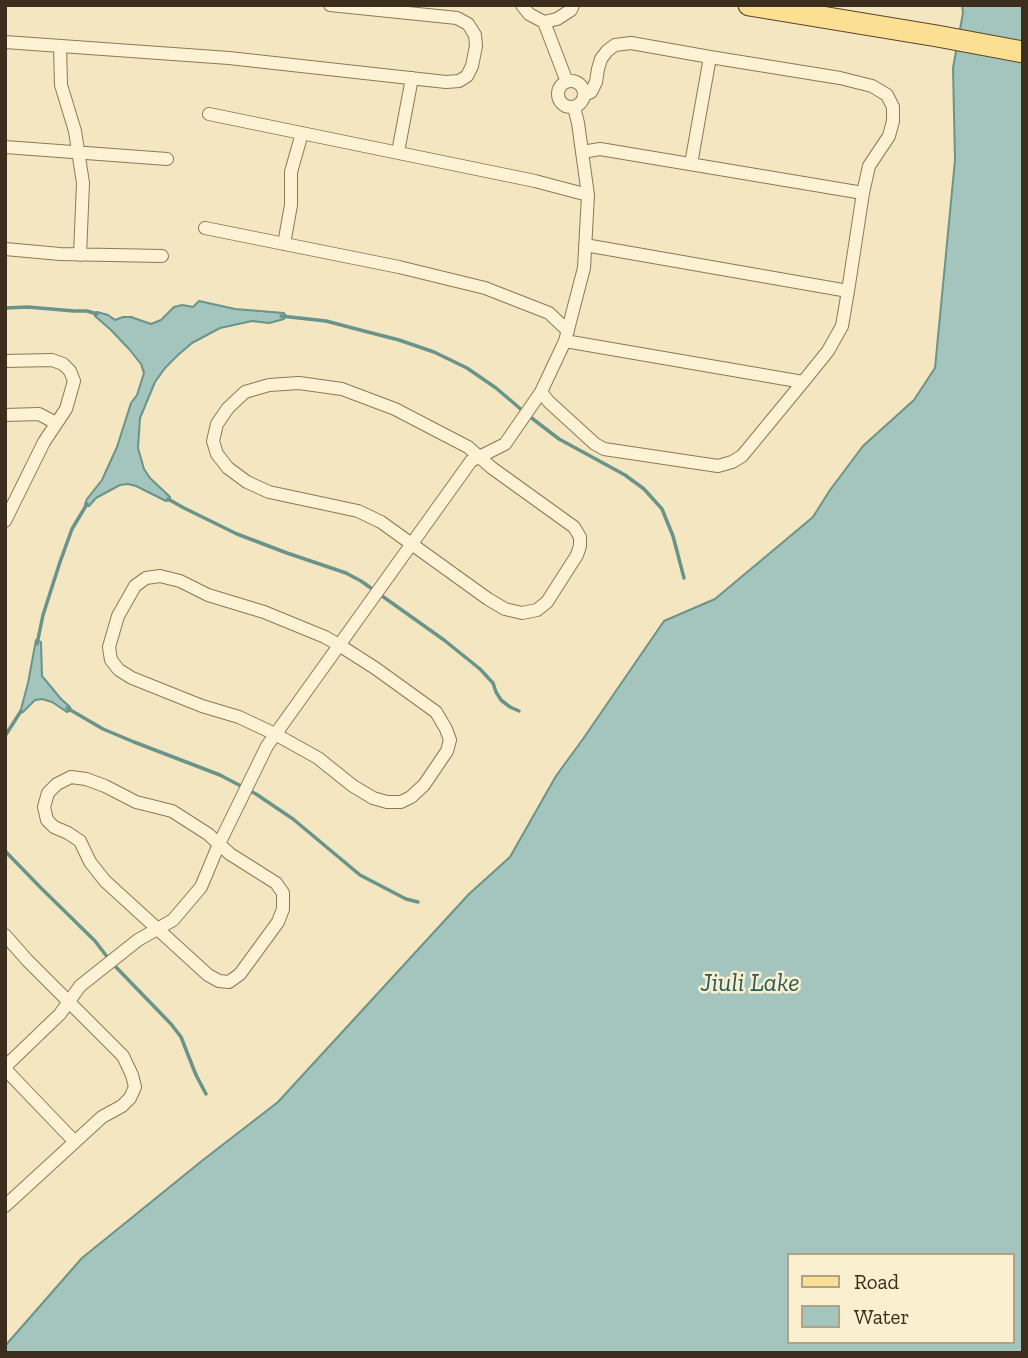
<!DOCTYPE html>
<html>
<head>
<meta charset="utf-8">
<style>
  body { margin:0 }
  #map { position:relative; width:1028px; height:1358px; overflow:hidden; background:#f3e6c0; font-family:"Zilla Slab",serif }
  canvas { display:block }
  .frame { position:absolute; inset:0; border:7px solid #3c2d1c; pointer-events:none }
  .legend { position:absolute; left:787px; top:1253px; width:228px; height:91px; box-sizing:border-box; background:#faf0d0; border:2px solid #aea288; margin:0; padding:9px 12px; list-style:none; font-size:21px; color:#3c2d1c }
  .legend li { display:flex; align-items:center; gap:14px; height:35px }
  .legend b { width:35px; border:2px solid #aea288 }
</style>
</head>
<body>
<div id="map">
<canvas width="1028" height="1358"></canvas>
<div class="frame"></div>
<ul class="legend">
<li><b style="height:9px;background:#fbe093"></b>Road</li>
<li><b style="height:19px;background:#a3c5bd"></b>Water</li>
</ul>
</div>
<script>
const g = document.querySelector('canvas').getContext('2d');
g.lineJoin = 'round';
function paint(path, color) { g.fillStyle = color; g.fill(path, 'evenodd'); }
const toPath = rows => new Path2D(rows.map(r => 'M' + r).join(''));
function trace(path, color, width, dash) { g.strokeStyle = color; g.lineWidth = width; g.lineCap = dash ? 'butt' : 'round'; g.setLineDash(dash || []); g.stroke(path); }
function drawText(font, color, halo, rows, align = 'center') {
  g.font = font + ' "Zilla Slab",serif'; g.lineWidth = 5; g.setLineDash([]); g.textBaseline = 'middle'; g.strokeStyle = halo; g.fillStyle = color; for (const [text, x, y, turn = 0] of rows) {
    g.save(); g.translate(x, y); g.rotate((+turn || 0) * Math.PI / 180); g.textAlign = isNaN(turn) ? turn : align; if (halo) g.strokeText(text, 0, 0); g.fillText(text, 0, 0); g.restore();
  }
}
const water = toPath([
  [962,5,1023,5,1023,1353,5,1353,5,1346,82,1258,203,1160,278,1102,469,894,510,857,556,776,583,739,664,621,715,599,813,517,830,490,863,446,914,400,935,368,955,160,953,68,963,13,962,5],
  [788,1255,1012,1255,1012,1342,788,1342,788,1255],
  [199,301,235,309,284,313,286,316,284,319,269,323,252,321,220,328,192,343,178,355,165,368,155,382,140,418,138,448,144,469,150,478,170,497,170,500,166,501,136,486,128,484,120,485,107,492,96,498,89,506,86,506,85,504,87,499,102,480,117,447,131,403,137,395,144,373,141,364,129,349,111,330,95,316,94,313,97,312,108,315,115,320,123,317,131,317,151,324,161,320,174,307,182,305,193,307,199,301],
  [36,640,41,642,42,676,61,699,70,707,71,710,67,712,52,702,42,699,35,700,23,712,20,713,28,683,36,640]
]);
const stream = toPath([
  [5,308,28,307,74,311,87,311,97,314],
  [281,316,326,321,364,331,399,340,434,352,467,368,496,388,523,411],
  [529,416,559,439,625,475,644,489,662,509,673,536,684,578],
  [168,499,184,508,237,534,287,553,346,573,361,581,444,640,480,669,493,683,496,692,501,700,510,707,519,711],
  [37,644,43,615,60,562,72,529,87,504],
  [67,708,103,729,134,742,220,775,256,794,293,819,360,875,406,899,418,902],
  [5,736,21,711],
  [5,851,41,888,95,941,108,958],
  [113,964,171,1024,181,1037,196,1075,206,1094]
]);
const minor = toPath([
  [522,5,529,14,544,22,557,19,571,10,573,5],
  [544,22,567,82],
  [5,42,229,58,446,82,459,81,467,76,472,66,476,46,475,35,468,24,457,18,330,5],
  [60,46,61,85,75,131,83,183,80,255],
  '558 94a13 13 0 1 1 26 0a13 13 0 1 1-26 0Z',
  [584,95,591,92,596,82,598,69,601,59,607,51,615,45,631,43,710,57],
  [209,114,535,181,588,195],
  [5,147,167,159],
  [398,152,412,78],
  [582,152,600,149,863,193,848,291,585,245],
  [691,164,710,57,840,78,872,86,887,95,893,107,893,121,889,136,869,166,863,193],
  [205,228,399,267,485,288,549,313,568,331],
  [284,244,291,205,291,172,302,133],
  [5,249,60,254,162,256],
  [565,341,803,382,828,351,842,326,848,291],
  [5,361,52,360,63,364,70,371,74,381,66,409,44,442,5,521],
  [299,383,342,389,395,409,468,447,492,468,574,527,580,537,580,546,577,555,547,602,537,610,522,613,505,609,488,599,381,522,358,511,269,492,247,482,228,468,217,454,213,441,217,424,228,408,245,392,269,385,299,383],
  [541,392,549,402,595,444,604,449,718,466,732,462,742,456,803,382],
  [5,415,39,414,56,423],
  [160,576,180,581,208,595,264,612,325,637,339,645,375,668,436,712,446,729,450,740,447,751,424,785,411,797,401,802,387,802,373,798,353,786,318,758,275,734,239,717,202,706,132,678,119,670,111,660,109,647,118,616,135,586,146,578,160,576],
  [71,777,86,779,105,786,136,802,172,811,208,834,230,854,276,883,283,893,283,909,278,922,240,974,229,982,219,981,208,975,105,881,90,862,80,841,68,833,54,827,47,820,44,807,48,793,57,784,71,777],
  [5,935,27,960,123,1056,132,1075,135,1087,130,1098,122,1106,102,1117,5,1206],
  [5,1069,9,1063,60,1014,80,986,138,940,173,920,201,887,219,844,267,746,471,461,505,444,541,392,565,341,584,268,588,195,578,123,574,107],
  [5,1069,74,1141]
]);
const primary = toPath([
  [749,5,937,36,1023,52]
]);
const waterNames = [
  ["Jiuli Lake",750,984]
];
paint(water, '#a3c5bd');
trace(water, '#69948c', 2);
trace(stream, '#69948c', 3.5);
trace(minor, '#8f7755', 14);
trace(primary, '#5c442a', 23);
trace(minor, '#fdf3d4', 12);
trace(primary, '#fbe093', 21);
drawText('italic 26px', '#295e5d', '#faf0d0', waterNames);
</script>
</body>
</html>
